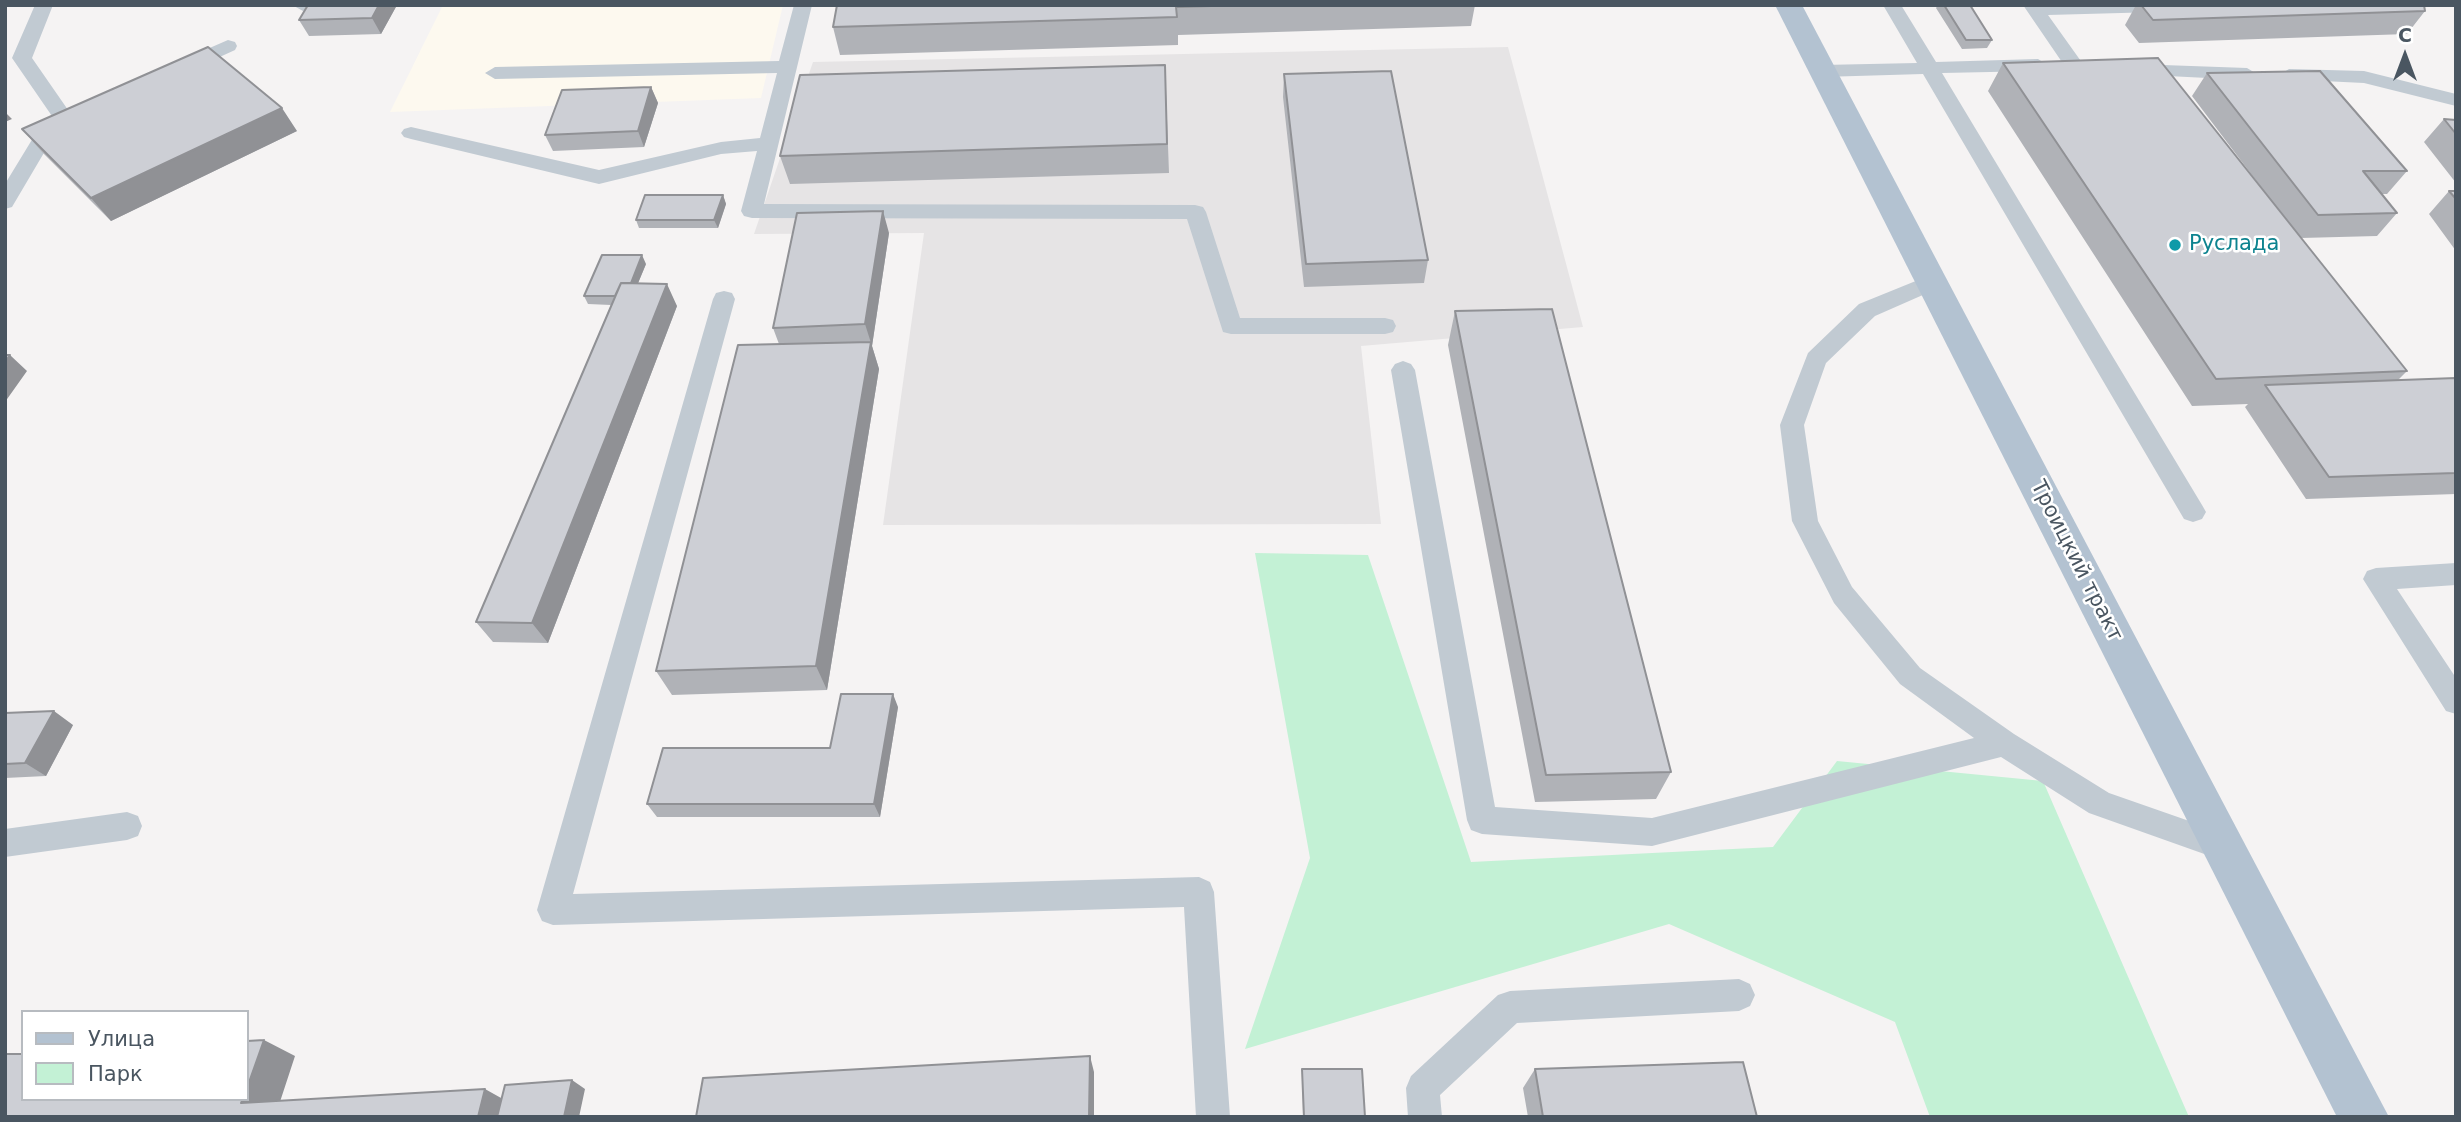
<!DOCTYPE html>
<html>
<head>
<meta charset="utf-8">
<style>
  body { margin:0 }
  #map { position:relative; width:2461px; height:1122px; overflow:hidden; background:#f5f3f3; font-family:"DejaVu Sans",sans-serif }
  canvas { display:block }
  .frame { position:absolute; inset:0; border:7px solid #4a5661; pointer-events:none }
  .legend { position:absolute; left:21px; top:1010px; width:228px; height:91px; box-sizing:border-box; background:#fff; border:2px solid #b7bbc0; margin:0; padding:9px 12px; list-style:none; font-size:21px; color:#4a5661 }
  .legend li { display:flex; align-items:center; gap:14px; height:35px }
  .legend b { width:35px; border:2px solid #b7bbc0 }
  .north { position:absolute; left:2370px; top:21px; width:70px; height:70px; -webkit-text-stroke:5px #fff; paint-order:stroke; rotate:0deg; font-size:19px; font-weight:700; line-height:28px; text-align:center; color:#4a5661 }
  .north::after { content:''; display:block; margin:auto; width:24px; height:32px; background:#4a5661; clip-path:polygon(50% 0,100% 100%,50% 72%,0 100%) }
</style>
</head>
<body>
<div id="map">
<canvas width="2461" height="1122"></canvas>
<div class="frame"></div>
<ul class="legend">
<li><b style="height:9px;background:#b3c2d1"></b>Улица</li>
<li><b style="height:19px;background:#c3f1d5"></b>Парк</li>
</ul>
<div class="north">С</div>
</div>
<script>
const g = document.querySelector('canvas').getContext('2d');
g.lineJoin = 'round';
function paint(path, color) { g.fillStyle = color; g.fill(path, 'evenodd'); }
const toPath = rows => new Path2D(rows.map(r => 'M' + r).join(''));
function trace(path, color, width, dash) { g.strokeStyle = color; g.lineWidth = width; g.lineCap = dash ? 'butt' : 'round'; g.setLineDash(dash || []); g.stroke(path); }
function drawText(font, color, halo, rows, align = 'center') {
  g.font = font + ' "DejaVu Sans",sans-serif'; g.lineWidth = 5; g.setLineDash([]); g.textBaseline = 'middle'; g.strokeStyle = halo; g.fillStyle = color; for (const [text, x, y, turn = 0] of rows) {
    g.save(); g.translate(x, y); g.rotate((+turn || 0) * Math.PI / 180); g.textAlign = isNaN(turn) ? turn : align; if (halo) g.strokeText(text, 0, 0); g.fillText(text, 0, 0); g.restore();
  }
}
const commercial = toPath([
  [443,5,783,5,761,98,390,112]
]);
const education = toPath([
  [1508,47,1583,327,1361,346,1381,524,883,525,924,233,754,234,813,62]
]);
const green = toPath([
  [1255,553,1368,555,1471,862,1773,847,1837,761,2043,781,2189,1117,1930,1117,1895,1022,1669,924,1245,1049,1310,858]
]);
const service = toPath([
  [35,5,53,5,32,58,75,120,48,146,12,207,5,209,5,184,33,138,54,119,12,58,35,5],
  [313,5,303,11,294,6,294,5,313,5],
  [794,5,812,5,764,204,1195,205,1203,207,1206,212,1240,318,1385,318,1393,320,1396,326,1393,332,1385,334,1231,334,1223,332,1187,219,752,218,744,216,741,211,757,151,721,154,599,184,411,139,404,137,401,133,404,129,411,127,599,170,721,142,760,138,777,73,495,79,485,73,495,67,779,61,794,5],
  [1883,5,1901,5,1936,62,2038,59,2048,65,2038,71,1942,73,2202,505,2206,512,2202,519,2193,522,2184,519,1923,74,1822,77,1812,71,1822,65,1917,63,1883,5],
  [2023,5,2240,5,2231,10,2048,15,2083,64,2073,70,2066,68,2023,5],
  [228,40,235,42,237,46,235,50,189,71,175,71,172,67,175,63,228,40],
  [2135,64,2247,68,2257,74,2247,80,2128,74,2125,70,2128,66,2135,64],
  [2289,69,2364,71,2456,94,2456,106,2364,83,2282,79,2279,75,2289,69],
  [1933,274,1941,277,1944,282,1941,287,1875,316,1826,363,1804,425,1818,521,1852,587,1920,668,2014,734,2109,793,2235,837,2239,847,2235,857,2224,861,2089,813,2001,757,1652,846,1482,834,1471,830,1467,820,1391,370,1395,364,1403,361,1411,364,1415,370,1495,807,1652,818,1974,738,1900,684,1834,603,1792,521,1780,425,1808,353,1859,304,1933,274],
  [724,291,732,293,735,299,573,894,1199,877,1210,882,1214,892,1230,1117,1196,1117,1184,907,553,925,542,921,537,910,713,299,716,293,724,291],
  [2456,563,2456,585,2397,589,2456,678,2456,714,2446,711,2363,579,2367,571,2376,568,2456,563],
  [127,812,138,816,142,826,138,836,127,840,5,857,5,829,127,812],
  [1739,979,1750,984,1755,995,1750,1006,1739,1011,1517,1023,1440,1095,1442,1117,1408,1117,1406,1088,1411,1076,1498,995,1510,991,1739,979]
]);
const primary = toPath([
  [1775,5,1802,5,2389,1117,2337,1117,1775,5]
]);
const wall = toPath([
  [308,5,397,5,381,34,309,36,299,20],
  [837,5,1475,5,1471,26,1178,35,1178,45,840,55,833,27],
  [1938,5,1970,5,1992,40,1987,48,1962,49,1936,8],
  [2136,5,2424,5,2425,11,2407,34,2139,43,2125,25],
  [2003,63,2264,191,2192,96,2207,73,2407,171,2387,194,2381,194,2397,213,2377,236,2301,238,2407,371,2398,380,2456,378,2456,494,2306,499,2245,407,2248,404,2192,406,1988,91],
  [1165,65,1169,173,790,184,780,156],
  [1284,74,1428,260,1424,283,1304,287,1283,97],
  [651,87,658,103,644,147,553,151,545,135],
  [2444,119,2456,120,2456,183,2424,142],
  [22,129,297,131,111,221,42,152],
  [2449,191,2456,191,2456,251,2429,214],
  [723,195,726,204,718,228,639,228,636,220],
  [889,233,872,346,879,369,827,690,672,695,656,671,779,344,773,328],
  [646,264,638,283,677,306,548,643,493,642,476,622,611,305,588,304,584,296],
  [1455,311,1671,772,1656,799,1535,802,1448,345],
  [898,707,880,817,657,817,647,804,830,748],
  [5,713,73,725,46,776,5,778],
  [1302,1069,1365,1117,1303,1117],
  [1535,1069,1757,1117,1528,1117,1523,1088]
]);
const shadedWall = toPath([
  [379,5,397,5,381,34,372,18],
  [651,87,658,103,644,147,638,131],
  [282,108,297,131,111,221,91,198],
  [5,112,12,119,5,122],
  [723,195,726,204,718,228,714,220],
  [883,211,889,233,872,346,879,369,827,690,816,666,871,343,865,324],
  [642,255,646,264,629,305,625,297],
  [667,284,677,306,548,643,532,623],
  [10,355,27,371,5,402,5,362],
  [893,694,898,707,880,817,874,804],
  [54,711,73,725,46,776,25,763],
  [264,1040,295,1056,275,1117,241,1103,243,1099,247,1099,247,1088],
  [1090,1056,1094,1072,1094,1117,1089,1117],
  [572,1080,585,1089,579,1117,564,1117],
  [485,1089,510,1103,507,1117,478,1117]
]);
const building = toPath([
  [308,5,379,5,372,18,299,20,308,5],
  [837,5,1247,5,1176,7,1177,17,833,27,837,5],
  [1944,5,1970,5,1992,40,1966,40,1944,5],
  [2141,5,2424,5,2425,11,2153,20,2141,5],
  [208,47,282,108,91,198,22,129,208,47],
  [2158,58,2407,371,2216,379,2003,63,2158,58],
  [1165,65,1167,144,780,156,800,75,1165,65],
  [1391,71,1428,260,1306,264,1284,74,1391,71],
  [2320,71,2407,171,2363,171,2397,213,2318,215,2207,73,2320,71],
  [651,87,638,131,545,135,562,90,651,87],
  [2444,119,2456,120,2456,134,2444,119],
  [2449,191,2456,191,2456,199,2449,191],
  [645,195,723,195,714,220,636,220,645,195],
  [883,211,865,324,773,328,797,213,883,211],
  [602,255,642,255,631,283,621,283,615,296,584,296,602,255],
  [621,283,667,284,532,623,476,622,621,283],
  [1552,309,1671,772,1546,775,1455,311,1552,309],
  [871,342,816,666,656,671,738,345,871,342],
  [5,355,10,355,5,362,5,355],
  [2456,378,2456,473,2329,477,2265,385,2456,378],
  [841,694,893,694,874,804,647,804,663,748,830,748,841,694],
  [54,711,25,763,5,764,5,713,54,711],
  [264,1040,247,1088,247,1041,264,1040],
  [5,1054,23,1054,23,1099,243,1099,241,1103,485,1089,478,1117,5,1117,5,1054],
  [1090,1056,1089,1117,696,1117,703,1078,1090,1056],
  [1743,1062,1757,1117,1543,1117,1535,1069,1743,1062],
  [1302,1069,1362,1069,1365,1117,1304,1117,1302,1069],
  [572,1080,564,1117,497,1117,505,1085,572,1080]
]);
const markers = [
  [2175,245,7,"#0f9aa8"]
];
const cultureNames = [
  ["Руслада",2189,245]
];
const streetNames = [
  ["Троицкий тракт",2076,561,63]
];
paint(commercial, '#fdf9ef');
paint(education, '#e6e4e5');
paint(green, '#c3f1d5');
paint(service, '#c1cad2');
paint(primary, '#b3c2d1');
paint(wall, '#b0b2b7');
paint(shadedWall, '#909195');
paint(building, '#cdcfd5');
trace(building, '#909195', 2);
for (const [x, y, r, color] of markers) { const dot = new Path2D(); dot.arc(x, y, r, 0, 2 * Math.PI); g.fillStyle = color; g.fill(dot); trace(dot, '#fff', 2.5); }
drawText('21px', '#0d838f', '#fff', cultureNames, 'left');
drawText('21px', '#4a5661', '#fff', streetNames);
</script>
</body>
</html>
